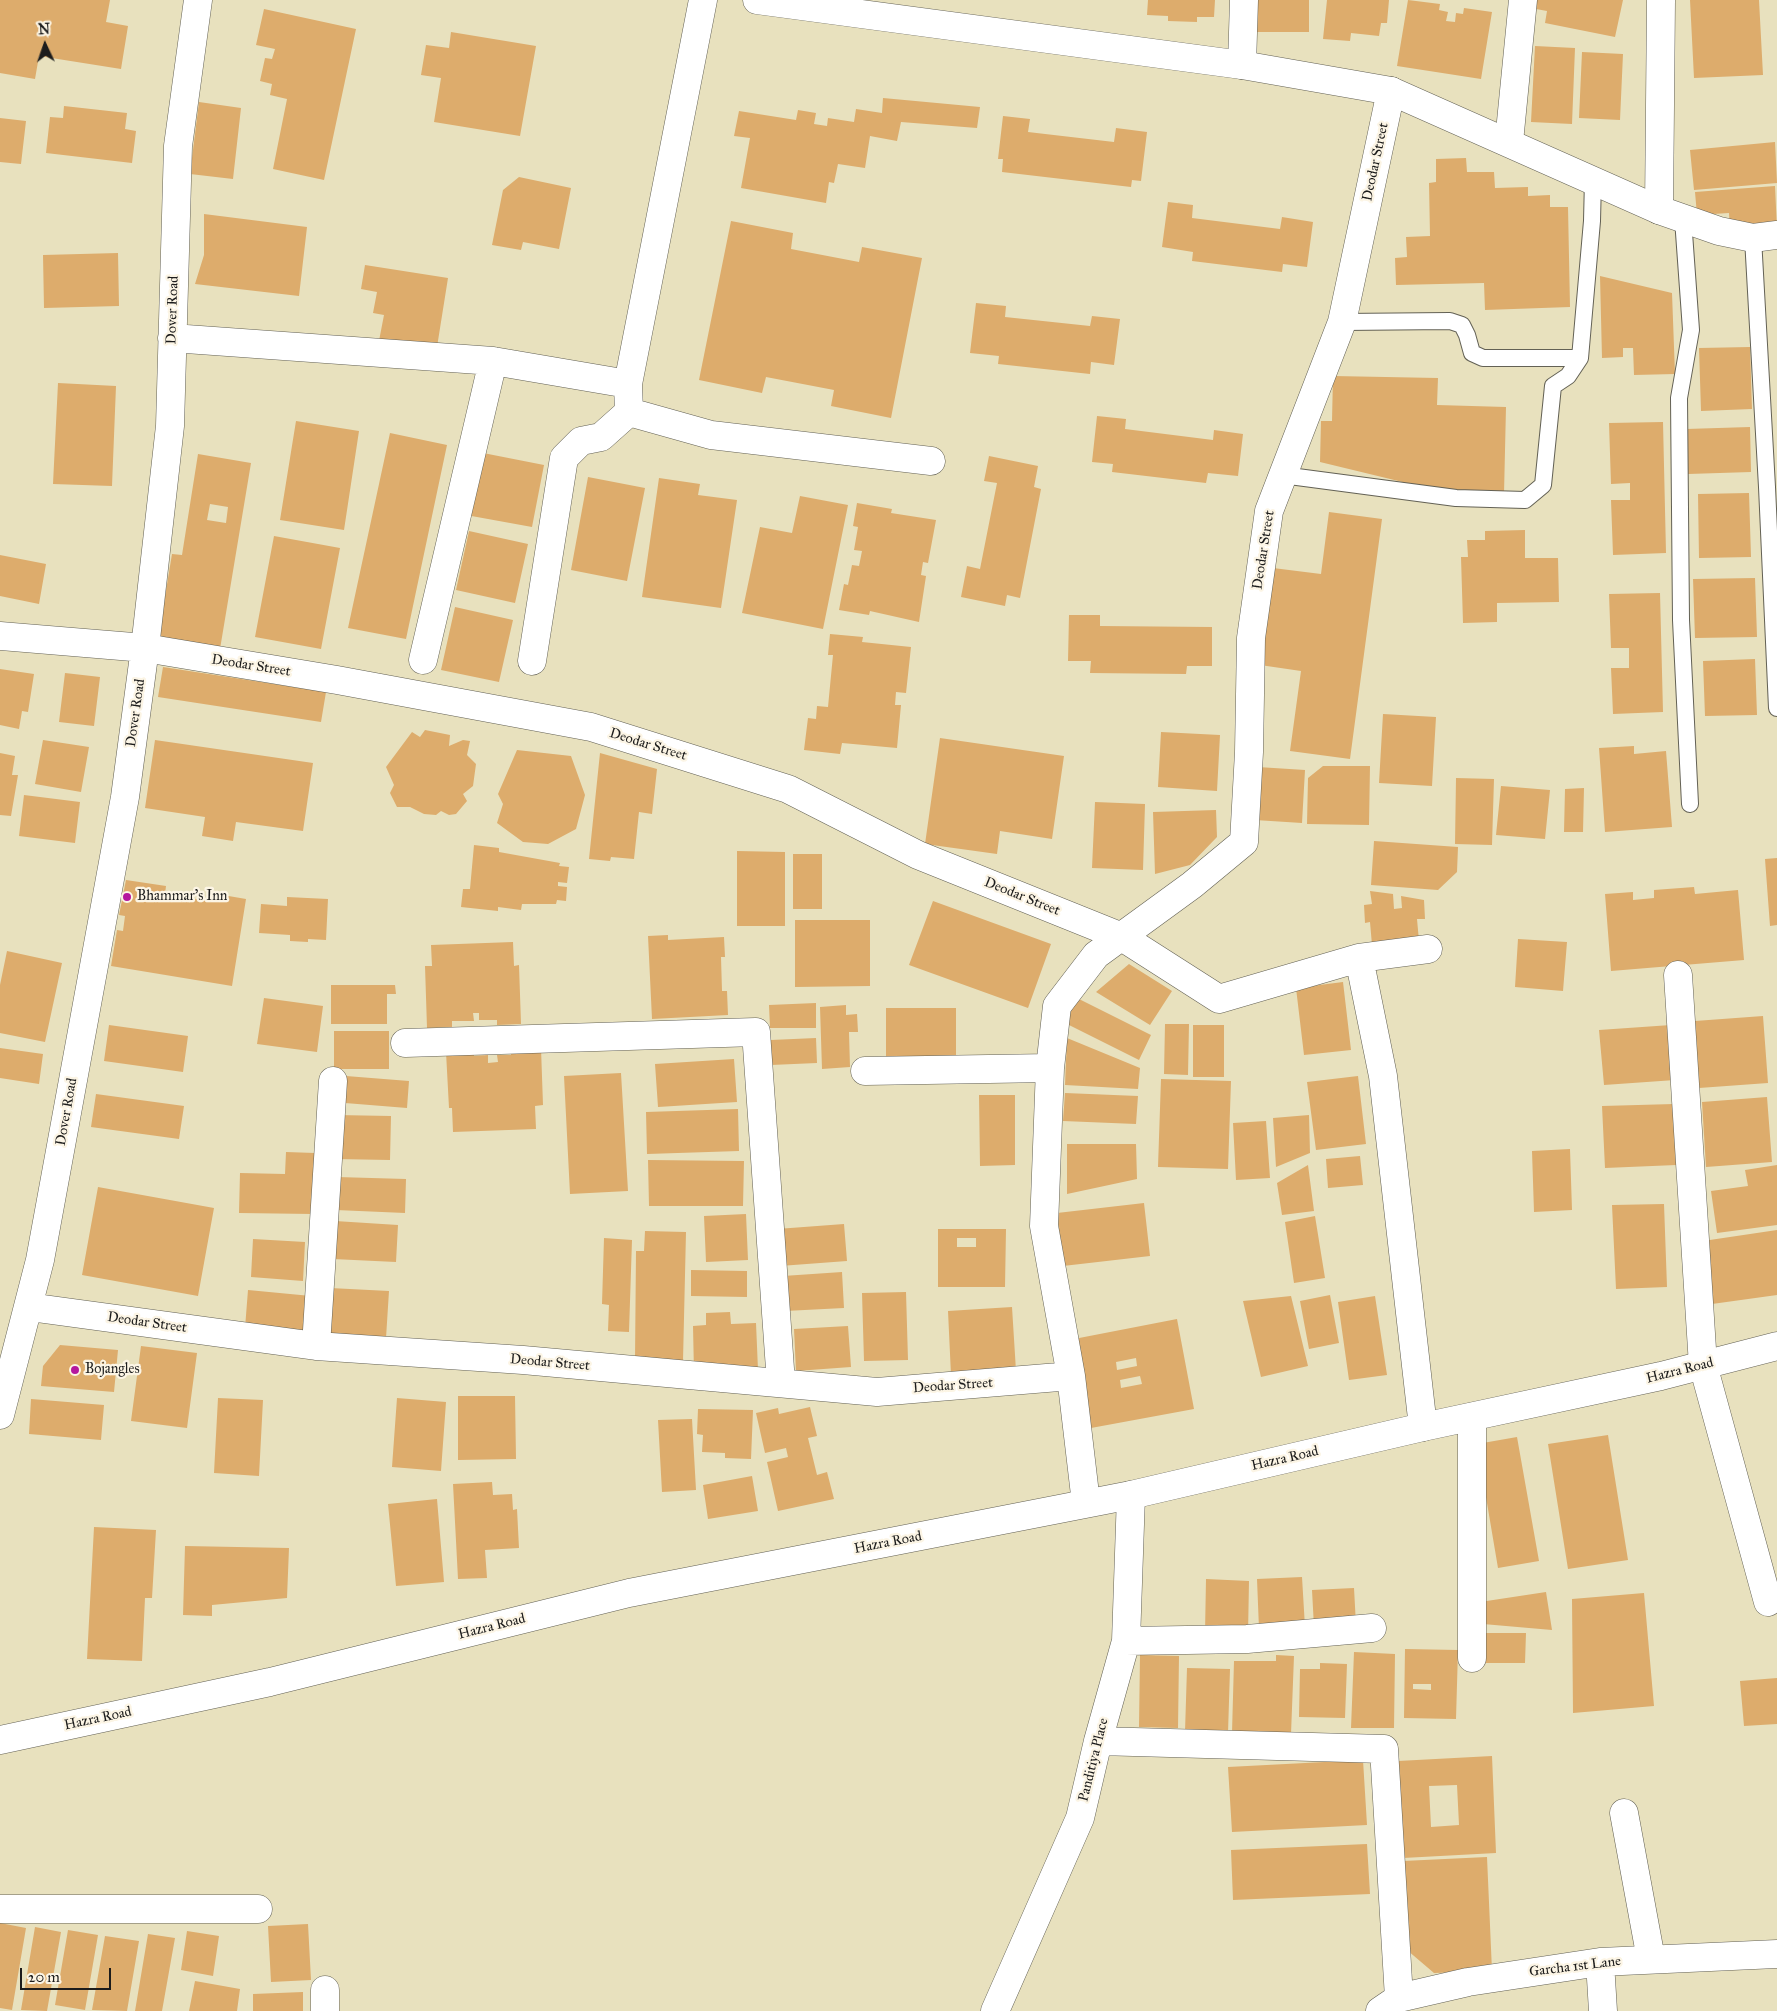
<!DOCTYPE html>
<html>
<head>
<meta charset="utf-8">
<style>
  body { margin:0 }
  #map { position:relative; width:1777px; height:2011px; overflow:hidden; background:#e8e1be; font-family:"IM FELL Great Primer",serif }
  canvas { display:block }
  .north { position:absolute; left:20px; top:20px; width:50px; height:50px; -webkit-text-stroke:4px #fcf5e5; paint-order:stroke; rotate:357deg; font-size:14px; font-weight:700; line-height:20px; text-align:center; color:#1c1c1c }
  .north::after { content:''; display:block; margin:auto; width:18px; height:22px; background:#1c1c1c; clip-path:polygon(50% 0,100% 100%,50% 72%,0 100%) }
  .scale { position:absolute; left:20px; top:1968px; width:91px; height:22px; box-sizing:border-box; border:2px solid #1c1c1c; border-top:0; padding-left:6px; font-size:15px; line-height:18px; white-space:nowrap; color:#1c1c1c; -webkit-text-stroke:4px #fcf5e5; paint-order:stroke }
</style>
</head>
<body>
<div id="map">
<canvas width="1777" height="2011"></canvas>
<div class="north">N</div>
<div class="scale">20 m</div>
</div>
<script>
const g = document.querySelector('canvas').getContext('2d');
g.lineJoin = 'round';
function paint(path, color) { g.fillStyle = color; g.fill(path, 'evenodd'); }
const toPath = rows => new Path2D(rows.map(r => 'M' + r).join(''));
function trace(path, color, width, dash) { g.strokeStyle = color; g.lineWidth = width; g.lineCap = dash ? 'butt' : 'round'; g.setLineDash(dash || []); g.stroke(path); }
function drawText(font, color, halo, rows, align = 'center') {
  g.font = font + ' "IM FELL Great Primer",serif'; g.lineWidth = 4.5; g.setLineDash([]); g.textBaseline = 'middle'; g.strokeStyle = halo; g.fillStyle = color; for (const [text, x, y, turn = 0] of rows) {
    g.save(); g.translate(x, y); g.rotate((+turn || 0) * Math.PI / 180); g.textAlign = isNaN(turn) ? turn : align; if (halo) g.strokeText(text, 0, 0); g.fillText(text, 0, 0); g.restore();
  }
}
const building = toPath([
  [0,0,110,0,106,22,128,26,121,69,39,56,35,79,0,73],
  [1148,0,1215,0,1214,17,1197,17,1197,22,1168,21,1168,16,1147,15],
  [1256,0,1309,0,1309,32,1256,32],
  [1327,0,1389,0,1387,23,1381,23,1379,36,1351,33,1350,41,1323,39],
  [1408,0,1440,4,1439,10,1448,12,1446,21,1455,22,1456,13,1463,14,1464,8,1492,12,1481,79,1397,66],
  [1537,0,1623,0,1615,37,1545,23,1547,11,1536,9],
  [1690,0,1759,0,1763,75,1694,78],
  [264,9,356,29,324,180,273,169,287,99,270,95,272,84,260,81,265,58,272,59,275,49,256,45],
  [451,32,536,46,520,136,434,122,441,78,421,75,426,45,449,48],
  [1535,46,1575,48,1572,124,1531,122],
  [1582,52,1623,54,1620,120,1579,118],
  [883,98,980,107,977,128,901,122,897,141,870,136,865,168,838,164,834,183,829,182,826,203,741,188,750,138,734,136,739,111,796,120,798,110,816,113,814,124,827,126,828,118,854,122,856,109,882,113],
  [199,102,241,108,233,179,190,174],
  [64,106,127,113,125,129,136,131,132,163,46,153,50,117,63,118],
  [1003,116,1030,119,1028,132,1114,142,1116,128,1147,132,1141,181,1132,180,1131,187,1002,172,1003,159,998,159],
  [0,118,26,121,21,164,0,162],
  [1775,142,1777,183,1694,190,1690,150],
  [1466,158,1467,172,1494,172,1495,188,1528,187,1528,196,1550,195,1550,207,1568,207,1570,307,1485,310,1484,283,1396,285,1395,258,1407,257,1406,237,1430,236,1429,183,1436,182,1436,159],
  [519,177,571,188,559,249,523,242,521,250,492,245,503,190],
  [1775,186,1777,229,1730,232,1729,213,1697,215,1695,192],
  [1168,202,1193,205,1192,218,1280,229,1282,217,1313,222,1307,267,1283,264,1282,272,1192,261,1193,252,1162,247],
  [204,214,307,227,299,296,195,284,204,255],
  [731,221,793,233,791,249,859,262,862,247,922,258,891,418,831,406,834,390,766,377,762,393,699,380],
  [118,253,119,306,44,308,43,255],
  [365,265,448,278,437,347,378,346,384,315,373,313,377,292,361,289],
  [1600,276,1672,293,1675,374,1634,375,1633,348,1623,348,1623,357,1602,358],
  [976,303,1006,306,1005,317,1090,326,1092,316,1120,319,1114,365,1091,362,1090,374,998,364,999,356,970,353],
  [1750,347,1752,409,1701,411,1699,348],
  [1333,376,1438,378,1437,405,1506,407,1504,494,1448,493,1320,462,1321,421,1332,421],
  [58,383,116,386,112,486,53,484],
  [1097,416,1126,419,1125,429,1213,440,1214,430,1243,434,1238,476,1208,473,1206,483,1112,472,1113,464,1092,462],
  [296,421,359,431,344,530,280,520],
  [1663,422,1666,553,1613,555,1611,500,1630,500,1630,483,1611,484,1609,423],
  [1750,427,1751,472,1688,474,1686,429],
  [390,433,447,445,406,639,348,628],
  [478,452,544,465,532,527,466,515],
  [198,454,251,463,220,649,158,639,172,554,182,555],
  [210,504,228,507,226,523,207,520],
  [989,456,1038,466,1034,487,1041,489,1020,598,1007,595,1005,606,961,597,967,566,980,569,997,483,984,481],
  [588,477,645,488,627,581,571,570],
  [659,478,700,484,698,495,737,500,721,608,642,597],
  [1749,493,1751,557,1699,558,1698,494],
  [800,496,848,505,823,629,742,613,760,527,792,533],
  [857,503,892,509,891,513,936,520,928,563,923,562,921,575,926,576,919,622,870,611,869,615,839,610,844,584,848,585,852,565,859,566,862,551,854,550,858,527,853,526],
  [1329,512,1382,519,1350,759,1290,751,1301,671,1260,665,1273,568,1321,574],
  [1525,530,1525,558,1558,558,1559,602,1497,603,1497,622,1463,623,1461,557,1468,557,1467,540,1485,540,1485,531],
  [469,531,528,544,515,603,456,590],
  [274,536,340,548,321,649,255,637],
  [0,555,46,564,39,604,0,596],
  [1755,578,1757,637,1695,638,1693,579],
  [1660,593,1663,712,1613,714,1611,668,1629,668,1629,648,1611,648,1609,594],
  [455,607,513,620,499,682,441,670],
  [1069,615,1100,615,1100,626,1212,627,1212,666,1187,666,1186,674,1090,673,1091,661,1068,661],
  [830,634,863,637,862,642,911,647,906,693,896,692,895,705,901,705,897,748,842,743,840,754,804,750,808,718,816,719,817,706,828,707,833,655,828,655],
  [1755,659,1757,715,1705,716,1703,661],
  [163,667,326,692,321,722,158,697],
  [0,669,34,674,28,712,22,711,19,729,0,725],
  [65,673,100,677,94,726,59,722],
  [1383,714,1436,717,1432,786,1379,783],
  [425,730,450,735,449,746,463,740,470,741,467,755,476,764,473,786,463,794,467,801,456,814,449,815,441,811,436,815,424,814,410,807,397,807,390,793,394,785,386,767,412,732,420,737],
  [1161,732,1220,735,1217,791,1158,787],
  [940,738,1064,756,1052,839,1000,831,997,854,925,844],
  [43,740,89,747,81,792,35,784],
  [155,740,313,763,303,831,236,822,233,841,202,836,205,817,145,808],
  [1634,746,1634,754,1666,751,1672,827,1605,832,1599,748],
  [517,750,571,756,585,795,576,829,548,844,523,842,497,823,503,804,498,794],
  [0,753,15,756,12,775,18,775,11,816,0,815],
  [600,753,657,769,652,814,639,812,634,859,611,857,610,861,589,859],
  [1323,766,1370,766,1369,825,1307,824,1308,778],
  [1258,767,1305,770,1302,823,1255,820],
  [1456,778,1494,779,1492,845,1455,844],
  [1501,786,1550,790,1545,839,1496,835],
  [1584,788,1583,832,1564,832,1565,789],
  [24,795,80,802,75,843,19,836],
  [1095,802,1145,804,1143,870,1092,868],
  [1216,810,1217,837,1190,865,1155,874,1153,812],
  [1374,841,1458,847,1457,872,1438,890,1371,885],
  [474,845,499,848,499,852,560,863,559,866,569,867,567,883,558,882,558,886,567,887,566,901,557,900,556,904,522,904,521,910,498,907,498,911,461,907,463,889,470,889],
  [737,851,785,852,785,926,737,926],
  [793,854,822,854,822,909,793,909],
  [1777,858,1777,925,1770,926,1765,859],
  [126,880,166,886,165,894,209,901,211,893,246,899,232,986,111,966,117,930,123,931,125,916,119,915],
  [1694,887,1695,894,1738,890,1744,960,1611,971,1605,894,1633,892,1633,900,1654,898,1654,890],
  [1370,891,1393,894,1394,909,1402,908,1401,896,1424,900,1425,919,1417,919,1419,941,1372,945,1370,922,1365,923,1364,905,1372,904],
  [287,897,328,899,326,940,308,939,308,942,290,941,290,935,259,933,261,904,287,906],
  [933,901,1051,944,1028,1008,909,965],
  [795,920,870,920,870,986,795,987],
  [668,935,668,940,724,937,725,957,721,957,722,991,727,991,728,1015,652,1019,648,936],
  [1518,939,1567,942,1563,991,1515,987],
  [513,942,514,966,519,965,521,1024,497,1025,497,1020,479,1020,479,1013,473,1013,474,1021,452,1021,452,1027,427,1028,425,966,432,966,431,945],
  [7,951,62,963,45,1042,0,1033,0,985],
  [1129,964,1172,991,1150,1025,1096,992],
  [1343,982,1351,1050,1304,1055,1296,988],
  [331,985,395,985,396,994,387,994,387,1024,331,1024],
  [264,998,323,1006,317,1052,257,1044],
  [1077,998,1151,1035,1139,1060,1065,1023],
  [816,1003,816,1028,770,1028,769,1005],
  [846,1005,846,1015,857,1014,858,1032,849,1032,850,1067,822,1069,820,1007],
  [886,1008,956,1008,956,1060,886,1060],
  [1763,1016,1768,1083,1699,1088,1695,1021],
  [1165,1024,1189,1024,1188,1075,1164,1074],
  [109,1025,188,1036,183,1072,104,1061],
  [1193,1025,1224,1025,1224,1077,1193,1077],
  [1671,1025,1675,1080,1604,1085,1599,1030],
  [334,1031,389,1031,389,1069,334,1069],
  [816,1038,817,1063,771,1065,771,1040],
  [1067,1038,1140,1068,1138,1089,1065,1085],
  [0,1048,43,1054,39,1084,0,1078],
  [541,1048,543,1105,535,1106,536,1129,453,1132,452,1108,449,1108,446,1052,474,1051,474,1056,488,1055,488,1063,498,1062,497,1055,511,1055,511,1049],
  [734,1059,737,1102,658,1107,655,1064],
  [621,1073,628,1191,570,1194,564,1076],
  [346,1076,409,1081,407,1108,345,1103],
  [1358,1076,1366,1144,1316,1150,1307,1082],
  [1161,1079,1231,1081,1228,1169,1158,1167],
  [1065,1093,1138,1096,1136,1124,1063,1121],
  [96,1094,184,1106,179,1139,91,1127],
  [979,1095,1015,1095,1015,1165,980,1166],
  [1767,1097,1772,1162,1706,1167,1702,1102],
  [1674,1104,1676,1165,1605,1168,1602,1106],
  [738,1109,739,1151,647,1154,646,1112],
  [336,1115,391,1116,390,1160,335,1159],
  [1309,1115,1310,1153,1276,1167,1273,1118],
  [1266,1121,1270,1178,1236,1180,1233,1123],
  [1067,1144,1136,1144,1137,1179,1067,1194],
  [1570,1149,1572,1210,1534,1212,1532,1151],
  [286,1152,315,1153,313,1214,239,1213,240,1173,285,1174],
  [1360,1156,1363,1185,1328,1188,1326,1159],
  [648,1160,744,1161,743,1206,649,1206],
  [1308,1165,1314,1211,1282,1215,1277,1183],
  [1777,1165,1777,1225,1717,1233,1711,1191,1748,1186,1745,1170],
  [337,1177,406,1179,405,1213,336,1210],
  [98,1187,214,1208,198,1296,82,1275],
  [1144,1203,1150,1256,1063,1266,1057,1213],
  [1664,1204,1667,1287,1616,1289,1612,1205],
  [746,1214,748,1260,706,1262,704,1216],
  [1315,1216,1325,1278,1294,1283,1285,1222],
  [335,1221,398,1225,396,1262,333,1259],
  [844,1224,847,1261,780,1266,777,1229],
  [938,1229,1006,1229,1005,1287,938,1287],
  [957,1238,976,1238,976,1247,957,1247],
  [1777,1230,1777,1295,1712,1304,1703,1241],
  [645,1231,686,1232,683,1361,635,1360,636,1251,644,1251],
  [604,1238,632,1240,629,1332,608,1331,609,1305,602,1304],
  [253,1239,305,1242,303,1281,251,1277],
  [691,1270,747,1271,747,1297,691,1296],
  [842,1272,844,1308,785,1311,783,1276],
  [330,1288,389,1291,386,1338,327,1334],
  [248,1290,311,1296,308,1333,245,1328],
  [906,1292,908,1360,864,1361,862,1293],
  [1330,1295,1339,1343,1309,1349,1300,1301],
  [1291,1296,1308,1366,1261,1377,1243,1301],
  [1375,1296,1387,1375,1349,1380,1338,1302],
  [1012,1307,1016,1371,951,1375,948,1311],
  [730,1312,731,1324,756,1323,758,1370,694,1373,693,1326,706,1325,706,1313],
  [1177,1319,1194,1409,1091,1428,1074,1339],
  [1136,1358,1137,1366,1117,1370,1116,1362],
  [1140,1376,1142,1384,1121,1388,1120,1380],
  [848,1326,851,1367,796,1371,794,1329],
  [60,1345,118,1350,114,1392,41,1386,43,1366],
  [141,1346,197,1353,187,1428,131,1421],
  [458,1396,515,1396,516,1459,458,1460],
  [218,1398,263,1400,259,1476,214,1473],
  [397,1398,446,1402,441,1471,392,1467],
  [31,1399,104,1405,101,1440,29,1434],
  [810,1407,817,1436,808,1438,817,1475,827,1472,834,1499,778,1511,767,1462,788,1457,786,1448,765,1453,756,1413,778,1408,779,1414],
  [698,1409,753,1410,751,1459,725,1458,725,1453,702,1452,703,1435,697,1434],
  [692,1419,696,1490,662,1492,658,1420],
  [1608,1435,1628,1560,1568,1569,1548,1444],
  [1517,1437,1539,1561,1498,1568,1477,1444],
  [752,1476,758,1511,708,1519,703,1485],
  [492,1482,493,1495,512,1494,513,1510,517,1509,519,1548,485,1550,487,1578,458,1579,453,1484],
  [437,1499,444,1582,396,1586,388,1504],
  [94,1527,156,1530,152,1598,145,1598,142,1661,87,1659],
  [185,1546,289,1548,287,1598,212,1605,212,1616,183,1615],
  [1302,1577,1305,1627,1259,1629,1257,1579],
  [1206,1579,1249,1581,1248,1635,1205,1633],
  [1354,1588,1356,1625,1314,1627,1312,1590],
  [1546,1592,1552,1630,1483,1624,1480,1602],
  [1644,1593,1654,1706,1573,1713,1572,1599],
  [1478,1633,1526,1633,1525,1663,1478,1663],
  [1405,1649,1458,1650,1456,1719,1404,1718],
  [1413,1684,1431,1684,1431,1690,1413,1689],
  [1354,1652,1395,1654,1394,1728,1351,1728],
  [1140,1655,1179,1656,1178,1728,1139,1727],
  [1276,1655,1294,1656,1291,1734,1232,1733,1234,1661,1276,1661],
  [1320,1663,1347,1664,1345,1718,1299,1717,1300,1669,1320,1669],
  [1187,1668,1230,1669,1228,1733,1185,1732],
  [1777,1678,1777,1724,1744,1726,1740,1681],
  [1492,1756,1496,1853,1403,1858,1398,1761],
  [1457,1785,1459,1825,1431,1827,1429,1786],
  [1363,1760,1367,1825,1232,1832,1228,1767],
  [1367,1844,1370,1894,1233,1900,1231,1850],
  [1487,1857,1492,1971,1434,1973,1407,1950,1403,1861],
  [0,1923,26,1928,12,2010,0,2008],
  [308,1924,311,1980,271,1982,268,1926],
  [35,1927,61,1932,47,2011,21,2010],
  [68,1930,98,1935,85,2010,55,2005],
  [187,1931,219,1936,213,1976,181,1970],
  [148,1934,175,1938,162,2011,135,2011],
  [105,1936,139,1941,127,2011,92,2010],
  [195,1981,240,1989,237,2011,189,2011],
  [303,1992,303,2011,253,2011,253,1994]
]);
const lane = toPath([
  [1683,219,1691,330,1679,398,1681,620,1690,804],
  [1753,238,1767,487,1777,708],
  [1342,322,1450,321,1462,325,1467,335,1472,353,1483,358,1580,358],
  [1282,475,1456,498,1525,500,1543,485,1553,386,1568,376,1580,358,1592,221,1593,180]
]);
const street = toPath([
  [1242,65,1244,0],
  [1509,142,1523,0],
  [1659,210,1661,0],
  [172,338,493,361,628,384,703,0],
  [628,384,629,412,711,435,931,461],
  [0,636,145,648,337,680,591,727,788,789,918,855,1122,937,1219,999,1359,958,1428,949],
  [423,660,493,361],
  [532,661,564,458,581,441,601,437,629,412],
  [1359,958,1383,1076,1423,1427],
  [1678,975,1703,1365,1768,1602],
  [405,1043,756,1032,781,1383],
  [865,1071,1050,1068],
  [29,1307,316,1346,523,1360,877,1392,1071,1376],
  [316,1346,333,1081],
  [0,1415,40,1260,125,797,145,648,170,426,178,146,198,0],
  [1086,1503,1071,1376,1044,1226,1050,1068,1057,1006,1096,955,1192,885,1244,842,1249,752,1251,638,1269,511,1342,322,1391,91],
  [1126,1641,1247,1639,1372,1628],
  [1472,1658,1472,1417],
  [1098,1741,1384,1749,1399,1998],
  [1624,1813,1651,1959],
  [0,1909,258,1909],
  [1600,1962,1603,2011],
  [325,1990,325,2011],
  [995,2011,1080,1818,1098,1741,1126,1641,1131,1495],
  [1380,2011,1399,1998,1468,1982,1600,1962,1777,1954]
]);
const secondary = toPath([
  [757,0,1242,65,1391,91,1659,210,1719,231,1753,238,1777,235],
  [0,1740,270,1682,629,1593,1131,1495,1423,1427,1661,1376,1777,1346]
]);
const markers = [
  [127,897,5,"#b5179e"],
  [75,1370,5,"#b5179e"]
];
const streetNames = [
  ["Deodar Street",1376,162,-78],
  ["Dover Road",173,310,-88],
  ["Deodar Street",1264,550,-81],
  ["Deodar Street",251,666,9],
  ["Dover Road",136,713,-82],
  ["Deodar Street",648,745,17],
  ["Deodar Street",1022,897,22],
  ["Dover Road",67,1112,-80],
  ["Deodar Street",147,1323,8],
  ["Deodar Street",550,1363,5],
  ["Hazra Road",1680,1371,-14],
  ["Deodar Street",953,1386,-4],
  ["Hazra Road",1285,1459,-13],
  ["Hazra Road",888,1543,-11],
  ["Hazra Road",492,1627,-14],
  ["Hazra Road",98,1719,-12],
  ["Panditiya Place",1094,1760,-76],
  ["Garcha 1st Lane",1575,1967,-7]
];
const poiNames = [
  ["Bhammar's Inn",137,897],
  ["Bojangles",85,1370]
];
paint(building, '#ddac6c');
trace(lane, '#636155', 18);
trace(street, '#636155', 29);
trace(secondary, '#636155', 29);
trace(lane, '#fff', 16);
trace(street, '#fff', 28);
trace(secondary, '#fff', 28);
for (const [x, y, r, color] of markers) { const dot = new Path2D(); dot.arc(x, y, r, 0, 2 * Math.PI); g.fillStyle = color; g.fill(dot); trace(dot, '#fcf5e5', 2); }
drawText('14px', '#1c1c1c', '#fcf5e5', streetNames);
drawText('14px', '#1c1c1c', '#fcf5e5', poiNames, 'left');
</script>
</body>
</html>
